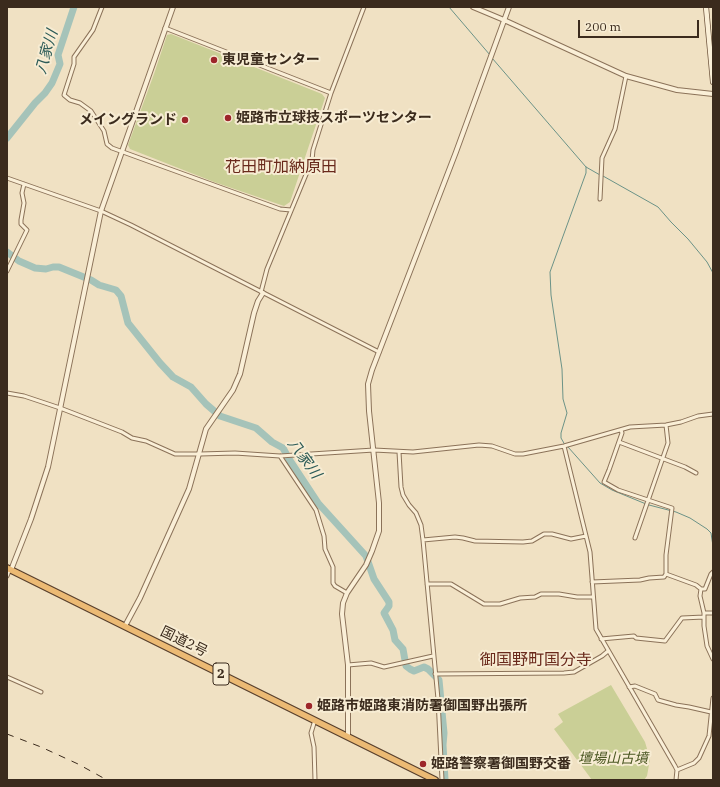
<!DOCTYPE html>
<html>
<head>
<meta charset="utf-8">
<style>
  body { margin:0 }
  #map { position:relative; width:720px; height:787px; overflow:hidden; background:#f0e1c3; font-family:"IBM Plex Serif",serif }
  canvas { display:block }
  .frame { position:absolute; inset:0; border:8px solid #3b2b1d; pointer-events:none }
  .scale { position:absolute; left:578px; top:20px; width:121px; height:18px; box-sizing:border-box; border:2px solid #3b2b1d; border-top:0; padding-left:5px; font-size:12px; line-height:14px; white-space:nowrap; color:#3b2b1d; -webkit-text-stroke:3px #f7ecd3; paint-order:stroke }
</style>
</head>
<body>
<div id="map">
<canvas width="720" height="787"></canvas>
<div class="frame"></div>
<div class="scale">200 m</div>
</div>
<script>
const g = document.querySelector('canvas').getContext('2d');
g.lineJoin = 'round';
function paint(path, color) { g.fillStyle = color; g.fill(path, 'evenodd'); }
const toPath = rows => new Path2D(rows.map(r => 'M' + r).join(''));
function trace(path, color, width, dash) { g.strokeStyle = color; g.lineWidth = width; g.lineCap = dash ? 'butt' : 'round'; g.setLineDash(dash || []); g.stroke(path); }
function drawText(font, color, halo, rows, align = 'center') {
  g.font = font + ' "IBM Plex Serif","Noto Sans JP",serif'; g.lineWidth = 4; g.setLineDash([]); g.textBaseline = 'middle'; g.strokeStyle = halo; g.fillStyle = color; for (const [text, x, y, turn = 0] of rows) {
    g.save(); g.translate(x, y); g.rotate((+turn || 0) * Math.PI / 180); g.textAlign = isNaN(turn) ? turn : align; if (halo) g.strokeText(text, 0, 0); g.fillText(text, 0, 0); g.restore();
  }
}
const green = toPath([
  [171,34,322,94,325,98,290,202,284,206,214,182,130,149,128,145,154,74,167,35],
  [611,685,645,742,650,759,647,776,644,780,592,780,554,729,563,722,558,714]
]);
const stream = toPath([
  [449,7,490,55],
  [492,58,586,167,600,175],
  [603,176,658,207,671,222,688,239,707,262,713,273],
  [565,445,561,438,561,433,567,413,563,399,562,369,551,295,550,272,586,173,586,167],
  [568,447,600,483,612,490,646,504],
  [649,505,676,512,690,518,707,529,711,533,713,546]
]);
const river = toPath([
  [7,138,35,103,45,93,52,83,60,64,58,55,74,7],
  [7,252,19,261,35,268,46,269,53,267,59,267,91,280,99,285,116,290,121,296,128,323,160,363,173,377,191,387,206,404,220,416,256,428,272,442,283,448,289,459,318,503,366,556,374,579,389,602,389,606,384,613,393,630,395,640,403,649,406,666,410,669,414,671,424,667,428,669,439,680,444,733,443,745,445,780]
]);
const minor = toPath([
  [102,7,93,30,74,57,74,64,64,95,70,100,80,103,91,111,104,131,107,144,112,148,280,209,291,210],
  [165,28,331,93],
  [7,178,101,211,131,225,379,352],
  [600,199,602,158,615,129,626,76],
  [7,271,27,230,21,224,21,220,24,203,22,193,24,184],
  [261,292,267,269,312,160,313,150,331,93,364,7],
  [7,393,24,396,60,408,122,432,132,438,146,441,175,454,200,454,235,453,280,456,374,450,413,452,479,445,492,446,515,454,523,454,564,446,630,427,666,425,681,422,698,416,713,414],
  [621,430,622,433,609,470,604,482,618,490,672,508,666,555,666,574],
  [619,442,685,467,696,473],
  [564,446,590,552,596,629,675,766,677,770,676,780],
  [399,452,401,487,403,495,409,505,416,513,421,525,423,540,438,699,442,780],
  [280,456,316,510,324,536,325,549,333,567,333,583,335,586,347,593],
  [635,538,668,443,666,425],
  [423,540,455,537,463,538,475,541,523,542,532,541,544,534,552,534,571,539,586,536],
  [713,572,711,574,705,589,701,589,700,596,704,613,704,626,707,646,713,659],
  [7,576,10,569],
  [592,582,640,580,649,578,664,577,666,574,696,585,701,589],
  [427,584,451,584,484,604,500,604,520,598,535,597,541,594,559,594,577,597,593,597],
  [704,613,713,613],
  [601,639,634,636,636,638,665,641,682,618,704,617],
  [348,665,371,663,384,667,433,656],
  [435,674,564,673,574,672,602,656,608,651],
  [7,677,41,692],
  [629,687,635,686,655,694,658,700,676,705,689,707,711,712],
  [315,720,311,733,314,747,315,780],
  [677,770,694,763,699,758,709,736,713,698]
]);
const tertiary = toPath([
  [473,7,504,20,626,76,677,90,713,94],
  [11,570,31,519,48,467,101,211,173,7],
  [125,626,140,598,189,489,206,429,233,390,240,374,254,313,258,301,263,293],
  [348,736,348,665,342,614,343,603,347,593,366,565,372,551,379,531,379,503,369,411,368,384,372,370,456,152,509,7]
]);
const secondary = toPath([
  [706,7,713,82]
]);
const trunk = toPath([
  [7,568,435,780]
]);
const rail = toPath([
  [7,734,41,747,78,764,107,780]
]);
const markers = [
  [214,60,4,"#9d262a"],
  [228,118,4,"#9d262a"],
  [185,120,4,"#9d262a"],
  [309,706,4,"#9d262a"],
  [423,764,4,"#9d262a"]
];
const shields = [
  [221,674,16]
];
const shieldNames = [
  ["2",221,674]
];
const poiNames = [
  ["東児童センター",222,60],
  ["姫路市立球技スポーツセンター",236,118],
  ["メイングランド",177,120,"right"],
  ["姫路市姫路東消防署御国野出張所",317,706],
  ["姫路警察署御国野交番",431,764]
];
const streetNames = [
  ["国道2号",184,642,26]
];
const parkNames = [
  ["壇場山古墳",613,759]
];
const waterNames = [
  ["八家川",47,52,-74],
  ["八家川",304,459,54]
];
const quarterNames = [
  ["花田町加納原田",281,167],
  ["御国野町国分寺",536,660]
];
paint(green, '#cacf96');
trace(stream, '#6b9287', 1);
trace(river, '#a5c3b9', 7);
trace(minor, '#8b7259', 5);
trace(tertiary, '#8b7259', 6);
trace(secondary, '#6d533c', 6);
trace(trunk, '#59402d', 8);
trace(minor, '#faefd7', 3);
trace(tertiary, '#faefd7', 4);
trace(secondary, '#faefd7', 4.5);
trace(trunk, '#ecba74', 5.5);
trace(rail, '#3b2b1d', 1, [7, 7]);
for (const [x, y, r, color] of markers) { const dot = new Path2D(); dot.arc(x, y, r, 0, 2 * Math.PI); g.fillStyle = color; g.fill(dot); trace(dot, '#f7ecd3', 1.5); }
for (const [x, y, w] of shields) { const box = new Path2D(); box.roundRect(x - w / 2, y - 11, w, 22, 3); g.fillStyle = '#f7ecd3'; g.fill(box); trace(box, '#3b2b1d', 1); }
drawText('bold 13px', '#3b2b1d', null, shieldNames);
drawText('bold 14px', '#3b2b1d', '#f7ecd3', poiNames, 'left');
drawText('14px', '#3b2b1d', '#f7ecd3', streetNames);
drawText('italic 14px', '#4c5823', '#f7ecd3', parkNames);
drawText('italic 15px', '#2c5b57', '#f7ecd3', waterNames);
drawText('16px', '#69291b', '#f7ecd3', quarterNames);
</script>
</body>
</html>
